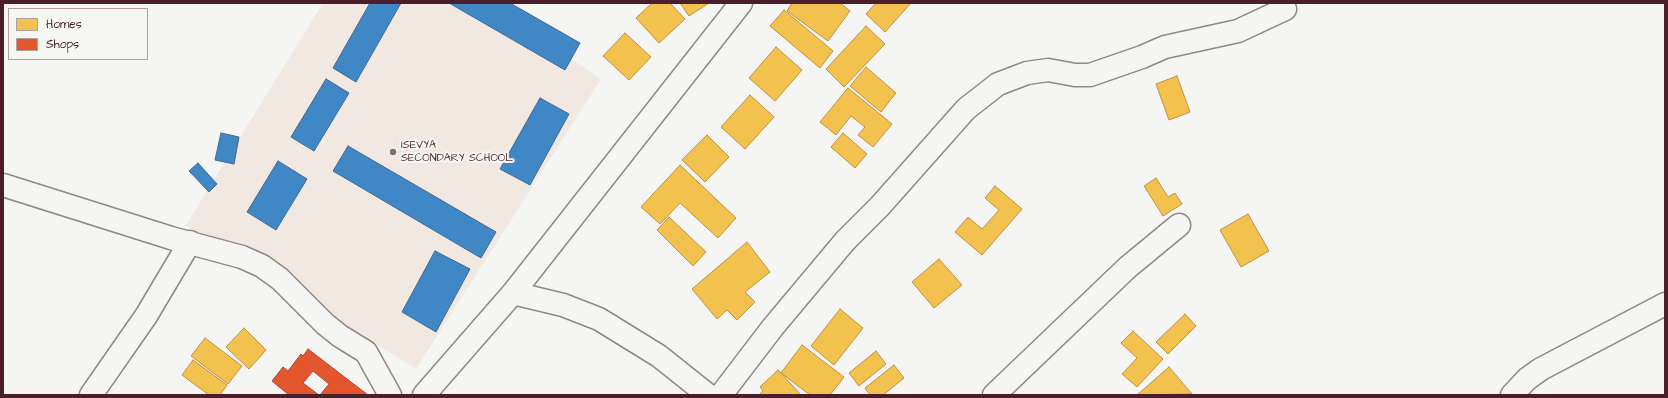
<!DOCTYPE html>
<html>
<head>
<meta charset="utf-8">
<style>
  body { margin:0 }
  #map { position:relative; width:1668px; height:398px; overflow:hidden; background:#f5f5f3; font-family:"Architects Daughter",sans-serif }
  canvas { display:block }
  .frame { position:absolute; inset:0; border:4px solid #4a1f2b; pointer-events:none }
  .legend { position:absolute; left:8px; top:8px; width:140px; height:52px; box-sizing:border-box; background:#f6f6f2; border:1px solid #b1a0a2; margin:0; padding:5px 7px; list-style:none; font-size:12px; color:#4a1f2b }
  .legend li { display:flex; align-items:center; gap:8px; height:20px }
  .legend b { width:20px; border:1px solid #b1a0a2 }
</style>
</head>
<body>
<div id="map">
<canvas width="1668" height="398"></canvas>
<div class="frame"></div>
<ul class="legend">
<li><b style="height:11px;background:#f2c14e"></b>Homes</li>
<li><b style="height:11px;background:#e4572e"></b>Shops</li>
</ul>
</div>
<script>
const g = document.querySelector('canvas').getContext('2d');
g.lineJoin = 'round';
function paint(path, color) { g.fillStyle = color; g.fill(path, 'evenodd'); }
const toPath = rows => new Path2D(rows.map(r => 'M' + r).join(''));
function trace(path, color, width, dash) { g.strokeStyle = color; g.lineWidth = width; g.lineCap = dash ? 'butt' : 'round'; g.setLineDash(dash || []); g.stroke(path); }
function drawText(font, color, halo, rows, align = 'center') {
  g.font = font + ' "Architects Daughter",sans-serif'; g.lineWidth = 4; g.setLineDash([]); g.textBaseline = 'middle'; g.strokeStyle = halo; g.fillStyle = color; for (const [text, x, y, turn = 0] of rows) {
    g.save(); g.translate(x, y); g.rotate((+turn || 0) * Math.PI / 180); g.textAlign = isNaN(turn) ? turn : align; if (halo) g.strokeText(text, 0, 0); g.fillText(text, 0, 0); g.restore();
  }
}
const built = toPath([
  [323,3,488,3,601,79,416,369,186,225]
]);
const homes = toPath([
  [652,3,670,3,685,19,659,43,636,18,652,3],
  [680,3,709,3,689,16,680,3],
  [792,3,840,3,850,11,828,41,787,11,792,3],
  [876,3,911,3,885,32,866,14,876,3],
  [784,10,833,51,820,68,770,26,784,10],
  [866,26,885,44,844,87,826,69,866,26],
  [625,33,651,57,629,80,603,56,625,33],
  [776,47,802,70,775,101,749,78,776,47],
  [866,67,896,93,881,112,850,86,866,67],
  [1177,76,1190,112,1169,120,1156,84,1177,76],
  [848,88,892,124,873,147,858,135,865,127,851,116,836,135,820,122,848,88],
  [750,95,774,117,745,149,721,127,750,95],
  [843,133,867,154,855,168,831,147,843,133],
  [707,135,729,157,705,182,682,160,707,135],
  [680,165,736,218,718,238,680,203,660,224,641,207,680,165],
  [1156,178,1168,197,1175,193,1182,204,1163,216,1144,186,1156,178],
  [995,186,1022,209,982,255,955,232,968,217,982,229,999,210,985,198,995,186],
  [1248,214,1269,251,1241,267,1220,230,1248,214],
  [669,217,706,252,693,266,657,230,669,217],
  [747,242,770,272,745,292,755,302,737,320,727,310,717,319,692,289,747,242],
  [939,259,962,285,934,308,912,282,939,259],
  [840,309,863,328,834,365,811,346,840,309],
  [1185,314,1196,326,1168,354,1156,342,1185,314],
  [244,328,266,350,249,369,226,347,244,328],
  [1133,331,1163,359,1137,387,1122,374,1137,358,1121,343,1133,331],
  [205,338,242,366,228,384,191,356,205,338],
  [802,345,844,377,830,395,810,395,781,373,802,345],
  [876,351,886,364,859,386,849,373,876,351],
  [193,360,227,385,220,395,209,395,182,375,193,360],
  [894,365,904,378,883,395,870,395,865,388,894,365],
  [1169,367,1192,394,1137,395,1169,367],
  [778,370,801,395,759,395,763,391,760,387,778,370]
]);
const shops = toPath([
  [308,349,368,395,320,395,329,384,313,371,303,383,319,395,289,395,272,381,283,367,288,371,301,354,303,356,308,349]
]);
const schools = toPath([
  [370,3,401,3,356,82,333,68,370,3],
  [449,3,510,3,580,43,565,70,449,3],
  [326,79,349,93,314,151,291,137,326,79],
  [540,98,569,114,530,185,500,169,540,98],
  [221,133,239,137,234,164,215,160,221,133],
  [348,146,496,232,481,258,333,171,348,146],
  [278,161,307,179,276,230,247,212,278,161],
  [198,163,217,184,209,192,189,171,198,163],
  [435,251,470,269,436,332,402,312,435,251]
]);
const minor = toPath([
  [3,185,171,238,242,257,262,266,280,279,325,324,340,336,366,352,390,395],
  [513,293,563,305,599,319,659,356,708,395],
  [91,395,146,316,190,242],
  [424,395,513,293,741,3],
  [721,395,773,327,845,241,880,206,966,109,998,84,1027,73,1048,70,1075,75,1090,75,1142,57,1165,47,1238,31,1285,9],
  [994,395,1128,267,1179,225],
  [1512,395,1527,379,1541,369,1665,304]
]);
const markers = [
  [393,152,4,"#866a71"]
];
const poiNames = [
  ["ISEVYA",401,146],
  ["SECONDARY SCHOOL",401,159]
];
paint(built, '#f0e8e1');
paint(homes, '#f2c14e');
trace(homes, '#c09044', 1);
paint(shops, '#e4572e');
trace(shops, '#b6462d', 1);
paint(schools, '#3f88c5');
trace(schools, '#426897', 1);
trace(minor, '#8f8788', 25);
trace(minor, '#f5f5f3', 22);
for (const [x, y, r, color] of markers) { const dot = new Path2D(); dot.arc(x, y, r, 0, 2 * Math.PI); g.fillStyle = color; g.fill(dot); trace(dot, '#f6f6f2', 1.5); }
drawText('11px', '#4a1f2b', '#f6f6f2', poiNames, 'left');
</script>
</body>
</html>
